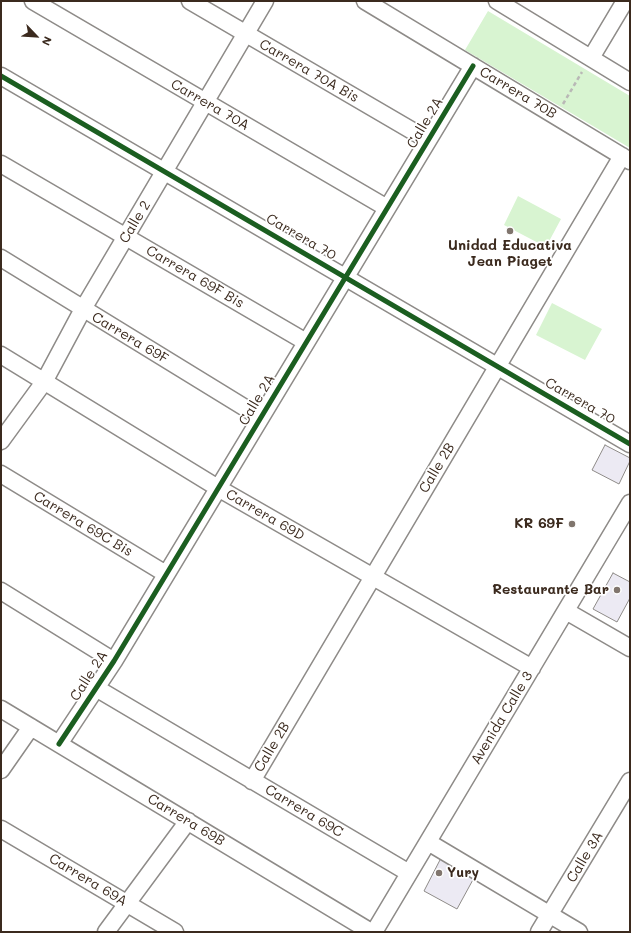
<!DOCTYPE html>
<html>
<head>
<meta charset="utf-8">
<style>
  body { margin:0 }
  #map { position:relative; width:631px; height:933px; overflow:hidden; background:#fff; font-family:Mali,sans-serif }
  canvas { display:block }
  .frame { position:absolute; inset:0; border:2px solid #3b2a1e; pointer-events:none }
  .north { position:absolute; left:16px; top:16px; width:40px; height:40px; -webkit-text-stroke:3px #fff; paint-order:stroke; rotate:115deg; font-size:11px; font-weight:700; line-height:16px; text-align:center; color:#3b2a1e }
  .north::after { content:''; display:block; margin:auto; width:14px; height:18px; background:#3b2a1e; clip-path:polygon(50% 0,100% 100%,50% 72%,0 100%) }
</style>
</head>
<body>
<div id="map">
<canvas width="631" height="933"></canvas>
<div class="frame"></div>
<div class="north">N</div>
</div>
<script>
const g = document.querySelector('canvas').getContext('2d');
g.lineJoin = 'round';
function paint(path, color) { g.fillStyle = color; g.fill(path, 'evenodd'); }
const toPath = rows => new Path2D(rows.map(r => 'M' + r).join(''));
function trace(path, color, width, dash) { g.strokeStyle = color; g.lineWidth = width; g.lineCap = dash ? 'butt' : 'round'; g.setLineDash(dash || []); g.stroke(path); }
function drawText(font, color, halo, rows, align = 'center') {
  g.font = font + ' Mali,sans-serif'; g.lineWidth = 3.5; g.setLineDash([]); g.textBaseline = 'middle'; g.strokeStyle = halo; g.fillStyle = color; for (const [text, x, y, turn = 0] of rows) {
    g.save(); g.translate(x, y); g.rotate((+turn || 0) * Math.PI / 180); g.textAlign = isNaN(turn) ? turn : align; if (halo) g.strokeText(text, 0, 0); g.fillText(text, 0, 0); g.restore();
  }
}
const green = toPath([
  [488,11,630,96,630,148,465,50],
  [518,196,561,219,546,247,504,225],
  [552,303,602,329,585,360,536,335]
]);
const building = toPath([
  [605,445,630,458,630,461,619,484,592,470,605,445],
  [613,573,630,582,630,598,617,622,593,609,613,573],
  [441,858,475,876,457,909,424,891,441,858]
]);
const path = toPath([
  [563,104,582,72]
]);
const minor = toPath([
  [33,1,387,208],
  [190,1,428,140],
  [365,1,630,161],
  [497,1,630,82],
  [591,58,625,1],
  [1,76,630,444],
  [1,164,306,342],
  [1,258,260,417],
  [1,355,218,488,532,668],
  [1,441,44,382,83,309,265,1],
  [1,474,166,574],
  [1,591,114,661],
  [566,611,630,648],
  [96,688,409,873],
  [1,709,371,932],
  [59,744,114,661,473,66],
  [1,770,31,727],
  [252,781,622,156],
  [1,829,175,932],
  [428,842,579,932],
  [106,932,188,821],
  [374,932,630,503],
  [539,932,630,781]
]);
const cycleway = toPath([
  [1,76,630,444],
  [59,744,114,661,473,66]
]);
const markers = [
  [510,231,4,"#80756d"],
  [572,524,4,"#80756d"],
  [617,590,4,"#80756d"],
  [439,873,4,"#80756d"]
];
const streetNames = [
  ["Carrera 70A Bis",309,71,30],
  ["Carrera 70B",518,93,31],
  ["Carrera 70A",210,105,30],
  ["Calle 2A",425,123,-59],
  ["Calle 2",135,222,-59],
  ["Carrera 70",301,237,30],
  ["Carrera 69F Bis",195,277,30],
  ["Carrera 69F",130,338,31],
  ["Calle 2A",257,400,-59],
  ["Carrera 70",580,401,30],
  ["Calle 2B",437,468,-59],
  ["Carrera 69D",265,515,30],
  ["Carrera 69C Bis",83,524,31],
  ["Calle 2A",89,676,-57],
  ["Avenida Calle 3",502,718,-59],
  ["Calle 2B",272,747,-59],
  ["Carrera 69C",304,811,31],
  ["Carrera 69B",186,820,31],
  ["Calle 3A",585,857,-59],
  ["Carrera 69A",88,880,31]
];
const poiNames = [
  ["Unidad Educativa",510,246,"center"],
  ["Jean Piaget",510,262,"center"],
  ["KR 69F",564,524],
  ["Restaurante Bar",609,590],
  ["Yury",447,873,"left"]
];
paint(green, '#d8f4d1');
paint(building, '#eceaf3');
trace(building, '#8e8b88', 1);
trace(minor, '#8e8b88', 19);
trace(path, '#b9b8b6', 2.5, [4, 3]);
trace(minor, '#fff', 16);
trace(cycleway, '#1b5e20', 5);
for (const [x, y, r, color] of markers) { const dot = new Path2D(); dot.arc(x, y, r, 0, 2 * Math.PI); g.fillStyle = color; g.fill(dot); trace(dot, '#fff', 1.5); }
drawText('14px', '#3b2a1e', '#fff', streetNames);
drawText('bold 14px', '#3b2a1e', '#fff', poiNames, 'right');
</script>
</body>
</html>
